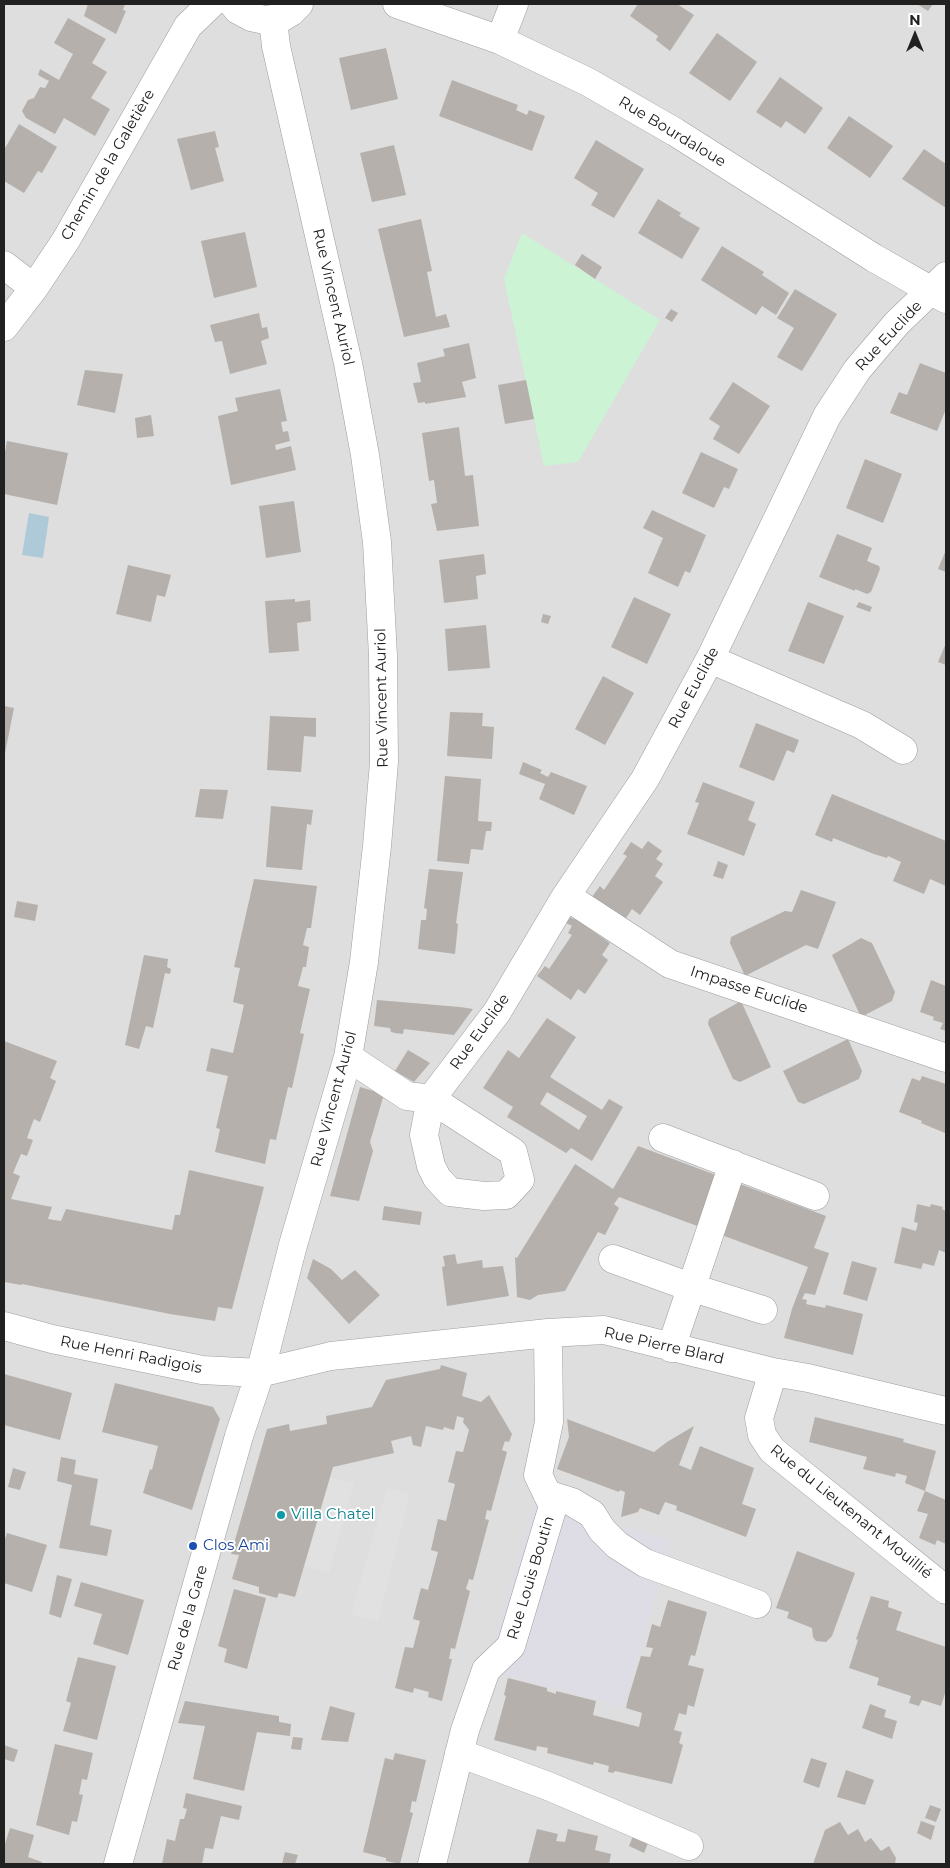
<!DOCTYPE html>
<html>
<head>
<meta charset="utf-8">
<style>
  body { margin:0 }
  #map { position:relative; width:950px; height:1868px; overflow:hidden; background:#f0eee8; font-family:Montserrat,sans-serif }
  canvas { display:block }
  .frame { position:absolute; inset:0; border:5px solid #212121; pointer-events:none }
  .north { position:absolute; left:890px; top:10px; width:50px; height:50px; -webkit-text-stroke:4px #fff; paint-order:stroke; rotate:0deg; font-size:14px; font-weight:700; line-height:20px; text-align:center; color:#212121 }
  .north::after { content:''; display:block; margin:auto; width:18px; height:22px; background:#212121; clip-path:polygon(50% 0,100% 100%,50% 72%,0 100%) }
</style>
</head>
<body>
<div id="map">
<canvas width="950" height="1868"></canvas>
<div class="frame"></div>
<div class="north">N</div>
</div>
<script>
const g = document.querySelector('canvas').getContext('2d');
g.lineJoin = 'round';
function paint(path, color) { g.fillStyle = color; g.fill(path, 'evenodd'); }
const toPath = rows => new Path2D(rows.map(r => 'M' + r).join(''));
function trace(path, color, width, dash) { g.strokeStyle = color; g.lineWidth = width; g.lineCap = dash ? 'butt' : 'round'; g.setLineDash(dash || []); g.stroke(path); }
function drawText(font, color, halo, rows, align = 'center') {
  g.font = font + ' Montserrat,sans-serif'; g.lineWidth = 4; g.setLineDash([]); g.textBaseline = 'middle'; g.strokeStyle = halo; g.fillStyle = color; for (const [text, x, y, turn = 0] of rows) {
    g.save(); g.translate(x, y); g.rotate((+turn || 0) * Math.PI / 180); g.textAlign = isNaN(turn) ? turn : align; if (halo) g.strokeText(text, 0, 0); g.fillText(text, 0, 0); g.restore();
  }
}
const residential = toPath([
  [4,4,946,4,946,1864,4,1864]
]);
const park = toPath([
  [522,233,660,320,578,462,544,466,504,279]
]);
const parking = toPath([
  [330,1477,354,1483,329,1573,305,1566],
  [387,1488,410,1494,378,1621,351,1614]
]);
const plaza = toPath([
  [535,1501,672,1541,623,1707,486,1670]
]);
const water = toPath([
  [29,513,49,517,43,558,22,555]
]);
const building = toPath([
  [88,4,125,4,123,10,126,11,116,34,84,16],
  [638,4,677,4,694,15,670,51,656,40,658,36,630,16],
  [917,4,933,4,928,11],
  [68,18,106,39,92,63,107,72,91,98,110,109,95,136,64,118,55,134,26,118,22,111,28,100,34,98,40,87,45,88,49,81,38,75,40,69,59,80,73,54,54,43],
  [717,33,757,62,730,101,689,73],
  [386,48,398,99,351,110,339,58],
  [780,77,823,108,805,134,786,121,781,128,756,112],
  [452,80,518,105,516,110,527,115,529,110,545,116,532,151,439,116],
  [849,116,893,146,870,178,827,148],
  [19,124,57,147,42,173,38,171,24,193,4,181,4,150],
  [215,131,219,147,215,148,224,181,191,190,177,139],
  [596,140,644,169,614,218,591,205,598,193,574,178],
  [394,145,406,195,372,202,360,153],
  [924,149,946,164,946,208,902,179],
  [658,199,681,213,679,216,700,228,682,259,638,233],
  [421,219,432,271,427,272,436,317,446,314,450,327,404,337,378,229],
  [245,232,257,287,214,298,201,241],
  [722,246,764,272,762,275,789,293,776,315,762,306,756,315,701,280],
  [582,254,602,267,595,279,575,265],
  [795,289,837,314,802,371,777,357,794,328,777,318],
  [671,309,678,313,672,322,665,318],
  [259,313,262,328,267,327,269,338,261,341,267,364,230,374,222,341,215,342,210,325],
  [469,343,476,378,462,382,466,397,425,404,425,402,418,403,413,383,421,382,417,363,445,356,443,349],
  [920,363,946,373,946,409,937,431,890,413,899,392,907,395],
  [85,370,123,374,115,413,77,405],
  [526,380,534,419,505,424,498,385],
  [733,382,770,406,739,454,713,439,720,426,709,419],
  [280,389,287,421,281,422,283,432,288,431,290,441,275,445,276,450,291,446,296,470,231,485,218,416,238,411,235,398],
  [151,415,154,436,137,438,135,418],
  [459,427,465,476,473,475,479,526,437,531,431,504,437,503,434,480,429,481,422,433],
  [7,441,68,453,57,505,4,494,4,458],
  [701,452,738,469,729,489,724,487,714,508,682,493],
  [865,459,902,474,883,523,846,508],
  [294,501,301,552,266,558,259,506],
  [652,510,706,535,690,573,685,571,678,587,648,573,663,538,643,528],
  [837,534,872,548,867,561,879,566,880,569,871,592,867,594,855,589,855,591,819,577],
  [946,550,946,572,938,569],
  [484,554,486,574,476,576,478,599,444,603,439,560],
  [128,565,171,575,165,597,157,595,151,622,116,614],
  [634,597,671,614,647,664,611,647],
  [295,599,295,602,310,600,311,621,297,623,299,651,269,653,265,601],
  [808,602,844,616,824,664,788,651],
  [859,602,872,607,870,612,856,607],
  [543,614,551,616,548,624,541,622],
  [486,625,490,668,448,671,445,629],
  [946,643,946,665,938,662],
  [603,676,634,693,605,745,575,729],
  [4,706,14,708,5,753,4,753],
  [450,712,483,713,482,726,494,727,492,759,447,756],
  [270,716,316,718,316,737,304,736,301,772,267,770],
  [756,723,799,740,794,753,787,750,774,781,739,767],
  [523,762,542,770,540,773,548,777,551,772,587,786,574,815,539,799,545,784,519,774],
  [445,776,481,779,478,821,492,822,491,831,486,831,483,850,471,849,469,864,437,861],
  [703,782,755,802,748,820,756,824,744,856,687,834,699,803,695,802],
  [200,789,228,790,223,819,195,817],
  [832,794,946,841,946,886,930,879,924,894,893,881,901,862,888,856,887,858,874,854,833,838,832,842,815,835],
  [271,806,313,810,311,825,307,824,302,870,266,867],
  [648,841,662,851,656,859,663,864,655,876,663,882,640,915,632,909,624,921,591,898,600,886,604,890,627,856,623,854,631,842,642,849],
  [718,861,728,865,723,879,713,876],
  [429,869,463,872,456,923,458,924,455,954,418,949,421,920,426,920,427,909,424,908],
  [254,879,317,886,311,928,307,928,303,945,309,947,306,967,303,967,298,986,310,989,300,1033,304,1034,292,1088,288,1087,276,1140,270,1139,265,1164,215,1152,220,1129,216,1128,228,1076,206,1071,211,1048,233,1053,244,1005,233,1002,240,968,234,967],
  [801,890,836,902,818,949,806,945,745,976,730,943,731,937,785,911,792,912],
  [17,901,38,905,35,921,14,917],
  [569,917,577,920,610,943,602,955,608,960,585,994,578,989,571,1000,537,976,545,966,549,969,572,935,568,933,572,926,566,923],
  [861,938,872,943,895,992,892,1001,861,1017,832,955],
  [144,955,168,959,167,967,171,969,170,974,165,973,153,1028,146,1026,139,1049,125,1045],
  [931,980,946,986,946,1031,940,1029,943,1023,933,1020,934,1017,920,1012],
  [377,1000,460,1007,473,1009,454,1035,404,1029,403,1034,395,1033,391,1032,390,1028,374,1026],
  [741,1001,771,1067,740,1082,733,1079,708,1024,709,1019],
  [547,1018,576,1037,550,1077,602,1110,609,1099,623,1107,592,1161,571,1148,566,1153,507,1117,513,1107,483,1088,508,1050,519,1058],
  [547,1092,587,1116,579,1130,540,1104],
  [848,1039,862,1071,859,1079,804,1104,798,1102,783,1071],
  [4,1041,57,1061,50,1078,56,1081,40,1122,34,1119,27,1138,33,1140,27,1156,21,1154,13,1173,20,1176,11,1199,52,1207,48,1219,61,1221,66,1209,172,1230,175,1215,180,1215,189,1170,264,1187,232,1309,218,1307,215,1321,170,1314,22,1284,21,1285,4,1282],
  [408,1050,430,1063,414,1082,395,1071],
  [922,1076,946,1084,945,1133,921,1123,922,1121,899,1112,912,1078,920,1081],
  [360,1087,384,1094,370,1142,373,1151,359,1201,330,1196],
  [638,1146,826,1216,814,1248,829,1253,815,1295,805,1293,802,1299,807,1300,806,1304,825,1308,826,1305,863,1314,853,1355,784,1338,792,1309,808,1267,619,1197,614,1204,619,1208,605,1235,598,1232,565,1291,538,1295,530,1300,517,1297,515,1257,517,1258,575,1164,613,1189],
  [917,1204,930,1207,931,1204,943,1207,942,1209,946,1211,946,1253,939,1250,934,1266,923,1263,921,1269,894,1263,902,1227,916,1231,918,1223,914,1222],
  [384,1206,422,1212,420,1225,382,1220],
  [455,1254,457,1264,482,1260,483,1268,503,1266,509,1296,447,1306,442,1267,445,1266,443,1256],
  [313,1259,331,1269,342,1280,355,1270,380,1295,349,1324,307,1278],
  [852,1261,877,1268,867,1301,843,1294],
  [441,1365,467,1373,462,1396,481,1402,489,1395,512,1434,509,1442,505,1441,502,1450,507,1452,491,1511,487,1510,485,1519,489,1520,473,1580,469,1579,466,1589,470,1591,455,1649,451,1648,449,1659,452,1659,442,1701,428,1697,429,1692,414,1688,413,1693,395,1688,405,1647,413,1648,420,1621,413,1619,421,1588,428,1590,438,1552,431,1550,438,1519,446,1521,455,1484,448,1482,456,1451,463,1452,469,1430,463,1422,464,1418,457,1416,454,1430,444,1427,443,1430,426,1426,421,1447,413,1445,411,1436,391,1441,394,1453,333,1467,295,1597,279,1593,277,1598,259,1593,259,1587,232,1579,239,1555,231,1554,267,1429,289,1424,290,1431,327,1424,326,1416,372,1407,386,1380,440,1369],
  [4,1374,72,1393,60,1440,4,1425],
  [115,1383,213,1407,220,1419,192,1510,143,1493,150,1469,152,1470,158,1446,102,1432],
  [815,1417,904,1439,903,1442,936,1451,925,1491,905,1483,907,1476,896,1473,895,1477,863,1469,867,1457,809,1442],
  [567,1419,654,1452,667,1442,694,1426,679,1465,691,1470,700,1446,754,1468,742,1504,756,1509,746,1537,676,1510,677,1506,665,1502,659,1515,640,1508,638,1512,621,1517,625,1492,620,1490,619,1492,557,1469,569,1437],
  [61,1457,76,1460,74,1474,98,1479,90,1525,112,1530,107,1556,59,1548,72,1485,57,1481],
  [13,1468,26,1472,20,1490,8,1487],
  [925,1491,946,1500,946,1544,937,1540,935,1545,919,1538,928,1514,917,1511],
  [7,1533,47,1545,32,1592,4,1583,4,1542],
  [797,1551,855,1573,832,1636,826,1642,816,1641,813,1637,812,1628,787,1618,789,1612,776,1608],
  [57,1575,72,1579,61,1618,49,1614],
  [81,1582,144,1600,128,1655,93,1644,102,1614,74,1606],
  [234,1589,266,1598,247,1669,224,1662,227,1649,218,1646],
  [871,1596,889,1601,888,1607,902,1612,896,1630,946,1647,946,1690,941,1706,922,1700,919,1706,909,1703,911,1696,877,1685,879,1678,849,1668,858,1640,856,1639],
  [668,1600,707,1612,695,1656,691,1655,688,1665,704,1669,694,1707,688,1705,686,1715,679,1713,674,1730,682,1732,679,1743,683,1745,672,1784,615,1771,613,1773,608,1772,609,1766,594,1762,593,1765,547,1753,548,1748,537,1746,536,1751,494,1740,506,1696,504,1695,508,1678,547,1688,547,1691,556,1694,556,1691,596,1701,593,1715,639,1727,642,1713,626,1708,628,1699,641,1656,650,1657,653,1648,646,1647,652,1624,660,1627],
  [78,1657,116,1666,97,1740,63,1731,71,1703,66,1701],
  [185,1701,279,1716,279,1722,291,1724,290,1736,257,1732,244,1791,193,1779,205,1726,178,1723],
  [870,1704,886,1710,884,1717,897,1721,892,1739,862,1728],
  [330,1706,355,1713,348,1742,321,1740],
  [293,1737,303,1738,301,1750,291,1749],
  [55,1744,93,1753,87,1780,82,1779,79,1794,83,1795,77,1822,72,1821,69,1835,36,1825],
  [4,1745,18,1750,14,1762,4,1759],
  [395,1753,426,1760,416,1802,412,1801,410,1812,413,1813,400,1864,386,1861,386,1858,363,1852,385,1758,393,1760],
  [811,1758,827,1763,819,1788,803,1782],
  [846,1770,874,1780,865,1805,837,1797],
  [186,1793,242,1806,239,1820,221,1816,213,1849,205,1848,202,1864,162,1864,167,1839,175,1841,180,1819,184,1819,187,1809,183,1808],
  [930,1805,941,1809,936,1822,925,1818],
  [921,1821,935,1826,931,1840,917,1833],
  [840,1822,848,1835,858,1829,865,1842,871,1838,881,1851,889,1846,896,1858,895,1864,813,1864,825,1830],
  [10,1828,34,1835,28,1857,42,1862,41,1864,4,1864,4,1847],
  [537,1829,558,1834,556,1841,565,1842,568,1829,598,1836,595,1850,611,1854,609,1864,528,1864],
  [633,1836,648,1843,644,1853,629,1846],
  [285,1852,298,1855,295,1864,282,1864]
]);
const minor = toPath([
  [233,4,238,10,251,17,265,20,281,18,291,12,299,4],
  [397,4,500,40,588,82,675,132,874,258,946,299],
  [500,40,514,4],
  [4,265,34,288],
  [4,327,34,288,66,240,188,26,211,4],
  [710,659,862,725,903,750],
  [566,896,670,964,946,1058],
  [348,1057,407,1096,431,1099,497,1012,566,896,645,779,710,659,827,416,857,370,897,323,946,276],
  [431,1099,513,1152,520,1180,506,1195,484,1196,450,1192,437,1178,431,1166,424,1135,431,1099],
  [663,1138,815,1196],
  [613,1259,693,1288,763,1310],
  [4,1326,52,1339,202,1370,260,1373,331,1356,548,1333,604,1330,773,1372,808,1378,946,1411],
  [671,1348,733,1164],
  [773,1372,759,1418,762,1435,772,1450,946,1590],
  [547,1494,572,1502,592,1514,602,1530,617,1545,645,1563,757,1604],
  [459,1753,548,1786,689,1846],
  [118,1864,239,1436,260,1373,293,1245,348,1057,364,962,377,846,384,762,383,656,377,542,365,455,348,363,276,46,273,20],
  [432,1864,465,1730,486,1670,511,1646,553,1506,538,1475,549,1422,548,1333]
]);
const markers = [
  [281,1515,5,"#0f9aa8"],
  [193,1546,5,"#1a4fb4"]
];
const streetNames = [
  ["Rue Bourdaloue",672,132,31],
  ["Chemin de la Galetière",108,165,-60],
  ["Rue Vincent Auriol",333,297,77],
  ["Rue Euclide",889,336,-47],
  ["Rue Euclide",694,688,-62],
  ["Rue Vincent Auriol",382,698,-91],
  ["Impasse Euclide",749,990,18],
  ["Rue Euclide",480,1032,-54],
  ["Rue Vincent Auriol",334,1099,-75],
  ["Rue Pierre Blard",664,1346,13],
  ["Rue Henri Radigois",131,1355,11],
  ["Rue du Lieutenant Mouillié",851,1512,39],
  ["Rue Louis Boutin",531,1578,-73],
  ["Rue de la Gare",188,1618,-74]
];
const cultureNames = [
  ["Villa Chatel",291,1515]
];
const transitNames = [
  ["Clos Ami",203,1546]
];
paint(residential, '#dedede');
paint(park, '#ccf3d4');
paint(parking, '#e1e1e1');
paint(plaza, '#dedde5');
paint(water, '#aec9d8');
paint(building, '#b5b0ab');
trace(minor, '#9e9e9e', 29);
trace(minor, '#fff', 28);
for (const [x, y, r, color] of markers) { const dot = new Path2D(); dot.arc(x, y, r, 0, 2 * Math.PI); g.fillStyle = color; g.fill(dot); trace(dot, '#fff', 2); }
drawText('15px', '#212121', '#fff', streetNames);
drawText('15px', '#0d838f', '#fff', cultureNames, 'left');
drawText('15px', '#164399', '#fff', transitNames, 'left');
</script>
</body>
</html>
